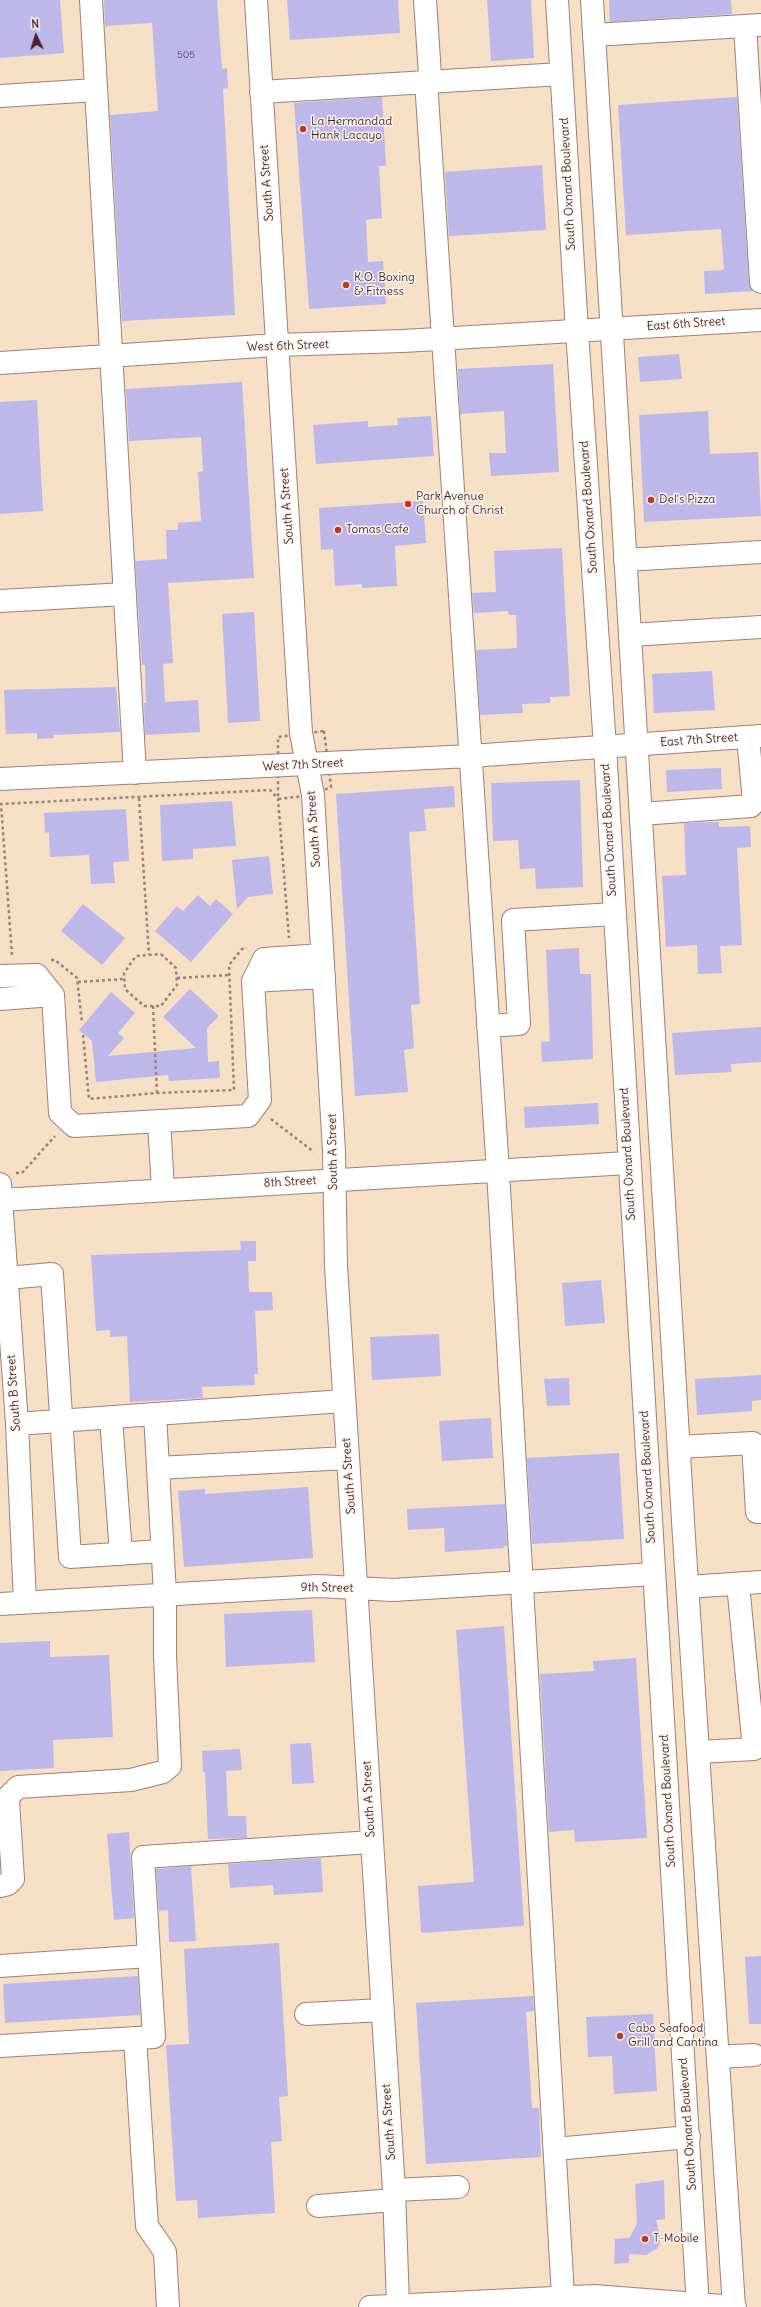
<!DOCTYPE html>
<html>
<head>
<meta charset="utf-8">
<style>
  body { margin:0 }
  #map { position:relative; width:761px; height:2307px; overflow:hidden; background:#f5dfc5; font-family:Delius,sans-serif }
  canvas { display:block }
  .north { position:absolute; left:16px; top:16px; width:40px; height:40px; -webkit-text-stroke:3px #fbf7ec; paint-order:stroke; rotate:356deg; font-size:11px; font-weight:700; line-height:16px; text-align:center; color:#4a1f2b }
  .north::after { content:''; display:block; margin:auto; width:14px; height:18px; background:#4a1f2b; clip-path:polygon(50% 0,100% 100%,50% 72%,0 100%) }
</style>
</head>
<body>
<div id="map">
<canvas width="761" height="2307"></canvas>
<div class="north">N</div>
</div>
<script>
const g = document.querySelector('canvas').getContext('2d');
g.lineJoin = 'round';
function paint(path, color) { g.fillStyle = color; g.fill(path, 'evenodd'); }
const toPath = rows => new Path2D(rows.map(r => 'M' + r).join(''));
function trace(path, color, width, dash) { g.strokeStyle = color; g.lineWidth = width; g.lineCap = dash ? 'butt' : 'round'; g.setLineDash(dash || []); g.stroke(path); }
function drawText(font, color, halo, rows, align = 'center') {
  g.font = font + ' Delius,sans-serif'; g.lineWidth = 3; g.setLineDash([]); g.textBaseline = 'middle'; g.strokeStyle = halo; g.fillStyle = color; for (const [text, x, y, turn = 0] of rows) {
    g.save(); g.translate(x, y); g.rotate((+turn || 0) * Math.PI / 180); g.textAlign = isNaN(turn) ? turn : align; if (halo) g.strokeText(text, 0, 0); g.fillText(text, 0, 0); g.restore();
  }
}
const building = toPath([
  [0,0,60,0,64,53,0,58],
  [104,0,217,0,222,69,227,68,228,88,223,89,235,315,122,321,110,115,158,111,152,23,105,26],
  [287,0,398,0,400,33,290,40],
  [487,0,531,0,534,58,491,61],
  [609,0,731,0,732,14,610,22],
  [382,97,386,166,379,166,382,218,366,220,368,262,383,261,386,304,309,309,294,103],
  [737,97,749,283,753,291,705,294,704,271,724,270,721,229,626,235,618,105],
  [542,165,546,230,449,236,445,172],
  [679,354,682,379,640,382,638,357],
  [553,364,559,472,491,476,489,453,506,453,504,411,460,414,458,369],
  [242,382,254,578,168,583,173,663,163,664,165,702,198,700,200,732,145,735,144,703,146,703,145,665,142,665,135,561,167,559,166,530,178,530,178,523,201,521,198,472,203,471,201,437,129,441,126,389],
  [37,400,43,511,0,514,0,402],
  [708,411,710,454,758,452,761,516,644,522,639,415],
  [431,416,434,456,316,464,313,425,368,421,368,427,398,425,397,418],
  [423,501,426,543,395,546,397,586,362,588,362,584,335,586,333,549,321,550,319,508],
  [562,548,570,696,550,697,550,703,522,704,523,713,480,715,476,650,517,648,516,615,509,615,508,611,474,613,472,593,496,592,494,551],
  [254,612,260,721,228,723,222,614],
  [712,671,715,710,654,713,652,674],
  [116,687,120,732,53,735,54,738,37,739,37,733,6,734,4,690],
  [721,768,722,789,667,792,666,770],
  [580,780,583,887,536,889,535,868,520,869,518,840,493,841,491,783],
  [454,786,455,807,424,809,426,831,409,832,420,1004,411,1005,414,1048,404,1050,408,1092,355,1096,336,794],
  [232,801,236,846,193,849,193,859,162,861,160,805],
  [126,809,129,861,113,862,115,883,91,884,89,855,50,857,49,833,45,832,44,813],
  [719,822,719,827,750,826,751,847,737,848,742,945,720,946,722,973,698,974,697,945,666,947,662,876,686,875,684,823],
  [269,856,273,894,248,897,237,909,232,860],
  [198,895,210,906,216,899,233,914,191,962,155,931,177,906,183,911],
  [83,904,125,938,102,965,61,931],
  [579,948,580,974,591,974,593,1059,542,1062,541,1042,550,1041,546,950],
  [190,989,219,1016,207,1028,208,1062,219,1061,220,1078,169,1081,168,1075,96,1082,92,1041,79,1030,111,992,135,1013,118,1033,124,1038,108,1056,196,1048,163,1017],
  [761,1027,761,1062,731,1064,732,1072,675,1075,672,1033],
  [598,1103,599,1124,525,1128,524,1107],
  [240,1241,256,1241,256,1261,248,1261,249,1292,272,1292,273,1310,255,1311,258,1374,254,1374,255,1385,202,1387,203,1398,130,1402,127,1336,110,1337,110,1330,96,1331,91,1255,241,1250],
  [601,1280,605,1323,565,1326,562,1283],
  [439,1334,441,1376,372,1380,370,1337],
  [761,1375,761,1400,752,1401,752,1411,697,1415,695,1379],
  [569,1378,570,1405,547,1406,544,1379],
  [491,1418,493,1458,442,1461,439,1421],
  [619,1453,624,1539,532,1544,527,1458],
  [308,1487,313,1558,184,1567,178,1491,205,1489,205,1494],
  [505,1504,507,1546,503,1546,504,1548,445,1552,444,1528,408,1530,407,1509],
  [312,1610,315,1662,226,1667,224,1614],
  [504,1626,524,1926,421,1933,418,1886,474,1882,456,1630],
  [50,1641,50,1657,109,1655,113,1737,53,1740,54,1768,0,1771,0,1643],
  [636,1658,647,1838,575,1842,574,1830,549,1832,540,1674,594,1671,593,1661],
  [311,1743,314,1783,292,1784,290,1744],
  [240,1749,242,1770,226,1771,228,1816,246,1816,247,1838,208,1839,205,1772,203,1772,202,1751],
  [129,1832,134,1918,114,1920,107,1834],
  [321,1858,323,1892,274,1895,273,1885,230,1888,228,1864],
  [191,1866,196,1941,169,1942,168,1910,159,1911,156,1869],
  [279,1943,288,2096,279,2097,282,2141,271,2142,275,2213,198,2218,197,2200,176,2201,166,2045,189,2044,184,1949],
  [761,1956,761,2024,749,2024,745,1957],
  [138,1976,140,2015,5,2023,3,1984],
  [533,1996,534,2011,526,2012,532,2108,539,2108,541,2157,426,2164,416,2003],
  [653,2014,657,2091,614,2094,612,2056,588,2057,586,2017],
  [664,2180,665,2219,656,2220,661,2239,658,2248,646,2255,629,2254,629,2263,614,2264,615,2239,629,2238,637,2224,635,2184]
]);
const path = toPath([
  [324,731,331,787,313,795,278,799,278,737,324,731],
  [139,798,149,955],
  [161,954,176,968,177,985,161,1006,144,1006,125,989,124,973,136,956,161,954],
  [12,955,1,804,270,790,278,799,289,938],
  [51,960,55,960,77,978,82,1023],
  [177,978,229,975],
  [78,982,124,979],
  [153,1006,157,1093],
  [83,1035,89,1099,157,1093,234,1090,229,965,242,949,247,948],
  [271,1119,314,1152],
  [16,1173,22,1173,55,1136]
]);
const minor = toPath([
  [91,0,135,773],
  [256,0,301,733,313,795,334,1151,336,1266,394,2190,398,2305],
  [425,0,430,75,426,81,498,1171,563,2296],
  [745,26,761,282],
  [594,35,761,25],
  [261,92,561,74],
  [0,96,96,90],
  [0,363,277,345,403,341,761,320],
  [625,560,761,552],
  [0,601,125,594],
  [630,635,761,627],
  [0,779,470,756,761,736],
  [641,814,751,806,754,802,748,737],
  [0,976,37,975,53,995,60,1113,74,1126,248,1116,260,1100,253,981,264,959,322,955],
  [253,981,324,977],
  [0,999,53,995],
  [488,1026,519,1024,513,920,614,914],
  [159,1121,163,1190],
  [0,1184,17,1424,25,1602],
  [0,1200,628,1163],
  [7,1278,52,1274,70,1557,162,1551],
  [344,1401,155,1414,158,1468,347,1458],
  [111,1418,121,1554],
  [17,1424,155,1414],
  [679,1447,753,1443,757,1512,761,1512],
  [688,1587,761,1582],
  [0,1604,318,1586,393,1590,654,1574],
  [699,1752,754,1749,738,1584],
  [0,1886,8,1884,13,1879,8,1801,9,1796,18,1787,131,1780,163,1772,170,1766,165,1656,165,1594,158,1468],
  [0,1966,149,1956],
  [306,2014,382,2010],
  [135,2038,147,2226,165,2252,168,2307],
  [0,2046,154,2037,143,1857,372,1842],
  [718,2057,754,2055],
  [555,2149,689,2137],
  [394,2190,458,2187],
  [318,2206,394,2200]
]);
const major = toPath([
  [557,0,577,331,605,747,698,2307],
  [592,0,684,1537,734,2307],
  [370,2307,594,2296,735,2307]
]);
const markers = [
  [303,129,4,"#c8321e"],
  [346,285,4,"#c8321e"],
  [651,500,4,"#c8321e"],
  [408,504,4,"#c8321e"],
  [338,530,4,"#c8321e"],
  [620,2036,4,"#c8321e"],
  [645,2239,4,"#c8321e"]
];
const numberNames = [
  ["505",186,55]
];
const poiNames = [
  ["La Hermandad",311,122],
  ["Hank Lacayo",311,136],
  ["K.O. Boxing",354,278],
  ["& Fitness",354,292],
  ["Park Avenue",416,497],
  ["Church of Christ",416,511],
  ["Del's Pizza",659,500],
  ["Tomas Cafe",346,530],
  ["Cabo Seafood",628,2029],
  ["Grill and Cantina",628,2043],
  ["T-Mobile",653,2239]
];
const streetNames = [
  ["South A Street",267,183,-94],
  ["South Oxnard Boulevard",568,184,-93],
  ["East 6th Street",686,324,-4],
  ["West 6th Street",288,346,-2],
  ["South A Street",287,506,-94],
  ["South Oxnard Boulevard",589,507,-94],
  ["East 7th Street",699,740,-4],
  ["West 7th Street",303,765,-3],
  ["South A Street",314,829,-94],
  ["South Oxnard Boulevard",609,830,-93],
  ["South A Street",333,1152,-91],
  ["South Oxnard Boulevard",628,1154,-93],
  ["8th Street",290,1182,-3],
  ["South B Street",14,1393,-94],
  ["South A Street",349,1476,-94],
  ["South Oxnard Boulevard",648,1477,-93],
  ["9th Street",327,1588,1],
  ["South A Street",369,1799,-93],
  ["South Oxnard Boulevard",668,1801,-93],
  ["South A Street",389,2122,-94],
  ["South Oxnard Boulevard",688,2124,-94]
];
paint(building, '#beb7ea');
trace(minor, '#a07f78', 24);
trace(major, '#a07f78', 24);
trace(path, '#a07f78', 2.5, [3, 3]);
trace(minor, '#fff', 22);
trace(major, '#fff', 22);
for (const [x, y, r, color] of markers) { const dot = new Path2D(); dot.arc(x, y, r, 0, 2 * Math.PI); g.fillStyle = color; g.fill(dot); trace(dot, '#fbf7ec', 1.5); }
drawText('10px', '#67455b', null, numberNames);
drawText('12px', '#4a1f2b', '#fbf7ec', poiNames, 'left');
drawText('12px', '#4a1f2b', '#fbf7ec', streetNames);
</script>
</body>
</html>
